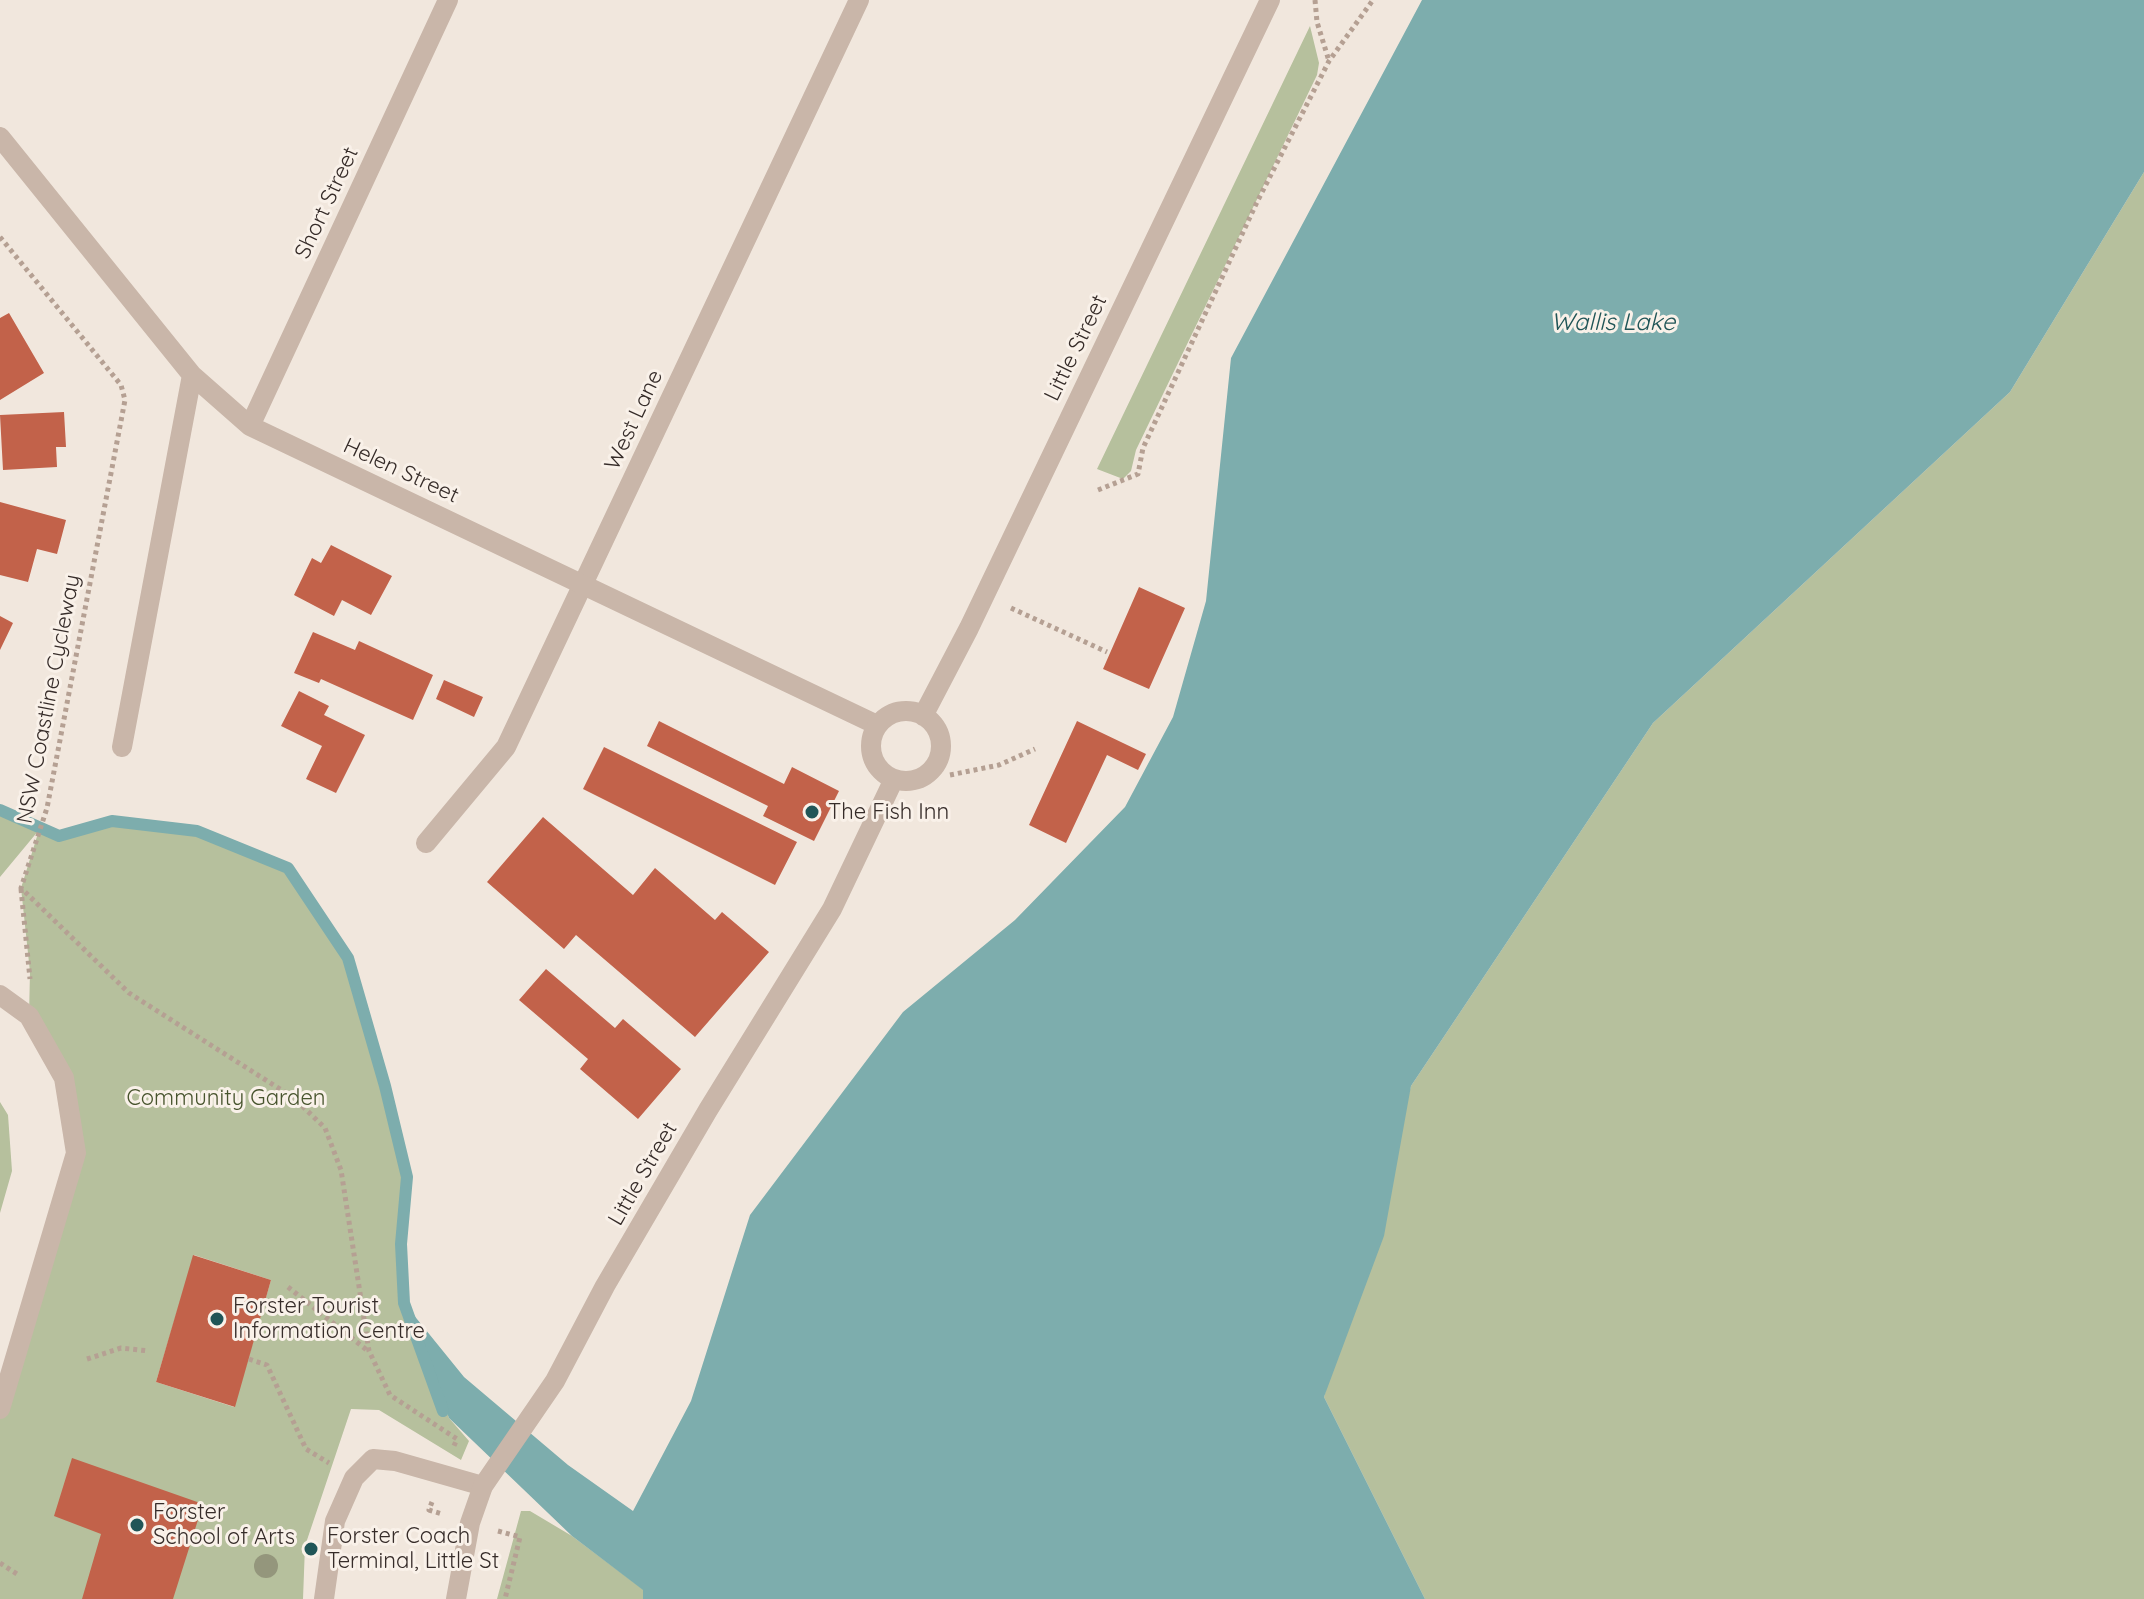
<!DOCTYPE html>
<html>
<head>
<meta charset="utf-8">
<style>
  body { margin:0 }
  canvas { display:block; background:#f1e7dd }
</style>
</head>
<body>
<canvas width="2144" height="1599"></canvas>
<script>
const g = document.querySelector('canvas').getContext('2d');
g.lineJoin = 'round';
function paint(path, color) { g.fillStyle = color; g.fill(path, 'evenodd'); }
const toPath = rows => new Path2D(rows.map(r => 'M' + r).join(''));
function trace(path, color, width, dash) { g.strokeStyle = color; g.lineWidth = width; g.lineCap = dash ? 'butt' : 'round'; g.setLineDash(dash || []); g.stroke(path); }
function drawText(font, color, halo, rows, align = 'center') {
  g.font = font + ' Quicksand,sans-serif'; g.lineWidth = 6; g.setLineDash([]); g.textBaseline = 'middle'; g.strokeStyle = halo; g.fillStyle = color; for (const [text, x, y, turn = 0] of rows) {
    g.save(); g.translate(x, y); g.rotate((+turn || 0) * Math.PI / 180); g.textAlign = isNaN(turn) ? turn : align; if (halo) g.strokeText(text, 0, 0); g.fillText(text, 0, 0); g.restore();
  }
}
const green = toPath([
  [1310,26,1319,63,1317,75,1136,450,1131,471,1123,479,1097,469],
  [2144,172,2144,1599,1425,1599,1324,1397,1411,1086,1653,723,2010,392],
  [0,810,59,836,112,821,197,831,288,868,348,958,407,1177,401,1244,404,1303,449,1418,469,1441,461,1460,379,1410,351,1409,305,1546,303,1599,0,1599,0,1409,76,1153,64,1078,29,1016,30,972,21,888,39,830,0,877],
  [194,1255,271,1280,234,1407,156,1382],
  [0,1102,8,1115,12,1171,0,1213],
  [521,1511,530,1511,572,1536,644,1590,643,1599,497,1599]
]);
const water = toPath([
  [1422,0,2144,0,2144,172,2010,392,1653,723,1411,1086,1384,1236,1324,1397,1425,1599,643,1599,643,1590,572,1536,449,1418,404,1303,464,1377,568,1465,633,1511,691,1401,750,1215,903,1012,1015,920,1125,807,1173,717,1206,601,1231,358]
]);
const stream = toPath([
  [0,810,59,836,112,821,197,831,288,868,348,958,385,1086,407,1177,401,1244,404,1303,443,1411]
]);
const building = toPath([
  [9,313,44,373,0,400,0,318],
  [64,412,66,447,56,447,57,467,3,470,0,415],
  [0,502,66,520,57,554,37,549,28,582,0,575],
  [331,545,392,576,371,615,342,600,334,616,294,595,312,558,321,563],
  [1139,587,1185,608,1149,689,1103,669],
  [0,616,13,623,0,650],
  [313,632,355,650,359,641,433,675,413,720,321,679,319,683,294,673],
  [444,680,483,697,474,717,436,699],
  [299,691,329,706,324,715,365,735,336,793,306,779,322,746,281,726],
  [659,721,784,784,792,767,839,791,814,841,763,816,768,806,647,746],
  [1077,721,1146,754,1138,770,1107,755,1066,843,1029,825],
  [604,747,797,842,775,885,583,789],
  [543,817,633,895,655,868,715,920,722,912,769,952,695,1037,576,935,564,949,487,882],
  [546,969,615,1028,623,1019,681,1069,638,1119,580,1069,588,1059,519,1000],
  [193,1255,271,1280,235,1407,156,1382],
  [72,1458,203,1504,173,1599,82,1599,101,1534,54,1516]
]);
const path = toPath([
  [1315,0,1317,22,1329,61],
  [0,237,121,385,125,400,47,808,21,888,129,993,294,1098,325,1128,341,1170,369,1351,390,1395,457,1439,453,1448],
  [1098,490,1138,474,1143,448,1257,202,1329,61,1373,0],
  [1011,608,1107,652],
  [950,775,999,765,1035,749],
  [21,889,30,979],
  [288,1287,368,1351],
  [87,1359,121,1348,149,1351],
  [249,1359,267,1365,306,1449,329,1463],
  [432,1502,429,1510,442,1514],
  [498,1531,520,1537,505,1599],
  [0,1563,20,1576]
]);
const service = toPath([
  [426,843,506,747,859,0],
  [324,1599,335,1521,354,1478,373,1459,395,1461,483,1486]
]);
const minor = toPath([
  [0,137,192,375,250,426,877,725],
  [250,426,448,0],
  [122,747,192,375],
  [0,995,29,1016,64,1078,76,1153,0,1409]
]);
const tertiary = toPath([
  '871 746a35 35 0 1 1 70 0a35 35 0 1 1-70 0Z',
  [923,716,969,628,1270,0],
  [456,1599,470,1523,483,1486,555,1381,605,1286,708,1110,832,909,894,779]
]);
const trees = [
  [266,1566]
];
const markers = [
  [812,812,8,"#205557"],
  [217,1319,8,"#205557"],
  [137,1525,8,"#205557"],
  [311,1549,8,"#205557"]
];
const streetNames = [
  ["Short Street",327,203,-65],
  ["Little Street",1076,348,-64],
  ["West Lane",634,420,-65],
  ["Helen Street",401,471,25],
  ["NSW Coastline Cycleway",49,699,-79],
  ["Little Street",643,1174,-60]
];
const poiNames = [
  ["The Fish Inn",828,812],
  ["Forster Tourist",233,1306],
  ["Information Centre",233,1331],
  ["Forster",153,1512],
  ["School of Arts",153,1537],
  ["Forster Coach",327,1536],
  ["Terminal, Little St",327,1561]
];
const parkNames = [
  ["Community Garden",226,1098]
];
const waterNames = [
  ["Wallis Lake",1613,323]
];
paint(green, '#b6c09d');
paint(water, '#7dadad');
trace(stream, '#7dadad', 12);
paint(building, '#c2624a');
trace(path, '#b5a093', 5, [4, 4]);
trace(service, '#c9b6a9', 20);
trace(minor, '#c9b6a9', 20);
trace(tertiary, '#c9b6a9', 20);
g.fillStyle = '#94967c';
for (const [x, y] of trees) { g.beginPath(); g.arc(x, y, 12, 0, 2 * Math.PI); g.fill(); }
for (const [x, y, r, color] of markers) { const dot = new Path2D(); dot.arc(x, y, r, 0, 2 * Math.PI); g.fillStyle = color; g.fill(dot); trace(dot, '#f9f1e9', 3); }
drawText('22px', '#362c29', '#f9f1e9', streetNames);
drawText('22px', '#362c29', '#f9f1e9', poiNames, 'left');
drawText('22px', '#47542d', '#f9f1e9', parkNames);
drawText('italic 24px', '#205557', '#f9f1e9', waterNames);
</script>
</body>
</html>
